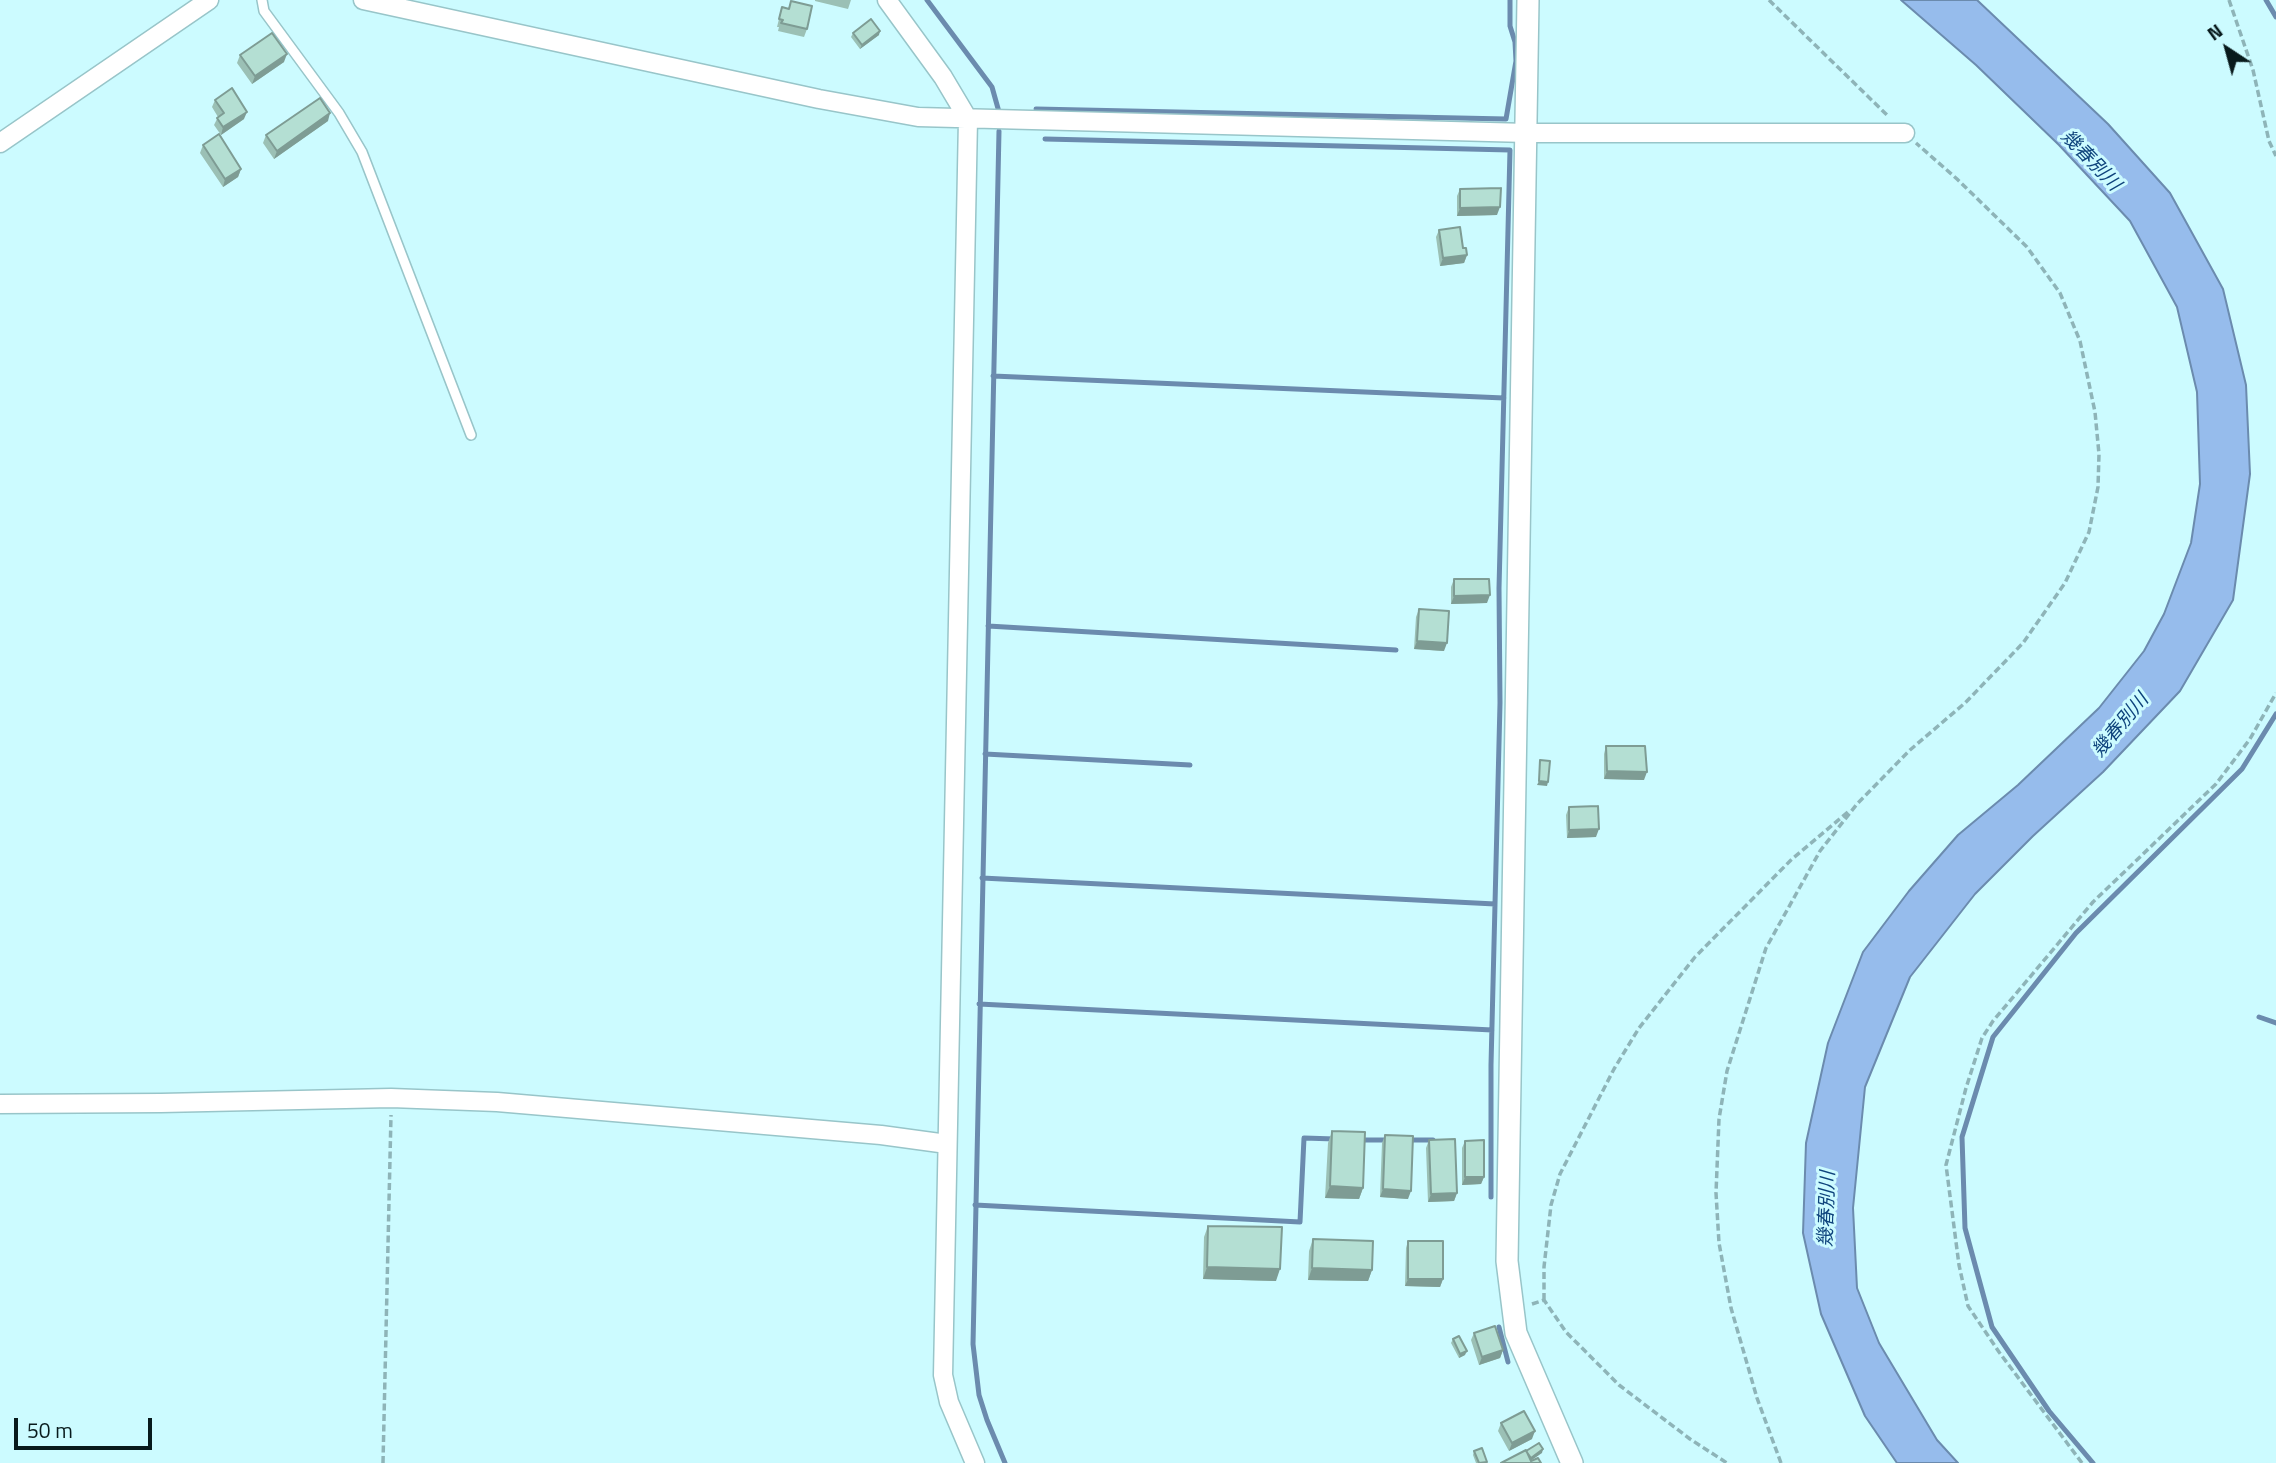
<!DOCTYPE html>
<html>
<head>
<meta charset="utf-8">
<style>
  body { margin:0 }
  #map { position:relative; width:2276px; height:1463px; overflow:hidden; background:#ccfbff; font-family:"Titillium Web",sans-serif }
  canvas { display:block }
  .north { position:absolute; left:2192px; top:14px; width:70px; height:70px; -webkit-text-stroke:5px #ccfbff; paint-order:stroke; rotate:324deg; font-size:19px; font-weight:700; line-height:28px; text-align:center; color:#081a1c }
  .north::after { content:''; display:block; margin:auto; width:24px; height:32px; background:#081a1c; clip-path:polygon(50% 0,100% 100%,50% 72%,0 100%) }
  .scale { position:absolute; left:14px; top:1418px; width:138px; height:32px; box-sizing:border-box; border:4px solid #081a1c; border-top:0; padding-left:9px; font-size:21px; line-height:24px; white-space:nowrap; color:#081a1c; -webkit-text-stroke:5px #ccfbff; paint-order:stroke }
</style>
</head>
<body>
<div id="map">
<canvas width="2276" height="1463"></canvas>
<div class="north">N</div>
<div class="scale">50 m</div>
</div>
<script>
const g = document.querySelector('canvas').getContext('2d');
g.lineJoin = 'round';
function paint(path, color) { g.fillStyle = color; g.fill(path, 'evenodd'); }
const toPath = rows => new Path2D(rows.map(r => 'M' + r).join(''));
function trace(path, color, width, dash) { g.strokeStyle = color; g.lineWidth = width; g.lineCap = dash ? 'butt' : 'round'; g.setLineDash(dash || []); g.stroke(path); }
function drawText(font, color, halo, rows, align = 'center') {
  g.font = font + ' "Titillium Web","Noto Sans JP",sans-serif'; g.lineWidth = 6; g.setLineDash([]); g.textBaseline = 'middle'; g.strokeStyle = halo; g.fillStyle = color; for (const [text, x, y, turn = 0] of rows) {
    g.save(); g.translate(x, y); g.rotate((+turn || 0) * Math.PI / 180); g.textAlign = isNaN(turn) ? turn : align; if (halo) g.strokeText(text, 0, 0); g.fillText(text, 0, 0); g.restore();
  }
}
const water = toPath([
  [1901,0,1977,0,2108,124,2170,193,2223,289,2246,385,2250,474,2233,600,2180,691,2103,772,2033,836,1975,894,1910,977,1865,1087,1853,1208,1857,1288,1879,1343,1937,1440,1958,1463,1897,1463,1865,1416,1821,1314,1803,1233,1806,1143,1828,1043,1863,952,1909,891,1958,835,2018,785,2099,708,2144,651,2164,614,2191,543,2200,484,2197,392,2177,307,2130,221,2059,145,1976,65,1901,0]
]);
const stream = toPath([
  [927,0,992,87,999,112],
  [2266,0,2276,17],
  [1036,109,1506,119,1516,61,1515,42,1510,26,1510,0],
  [999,131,973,1344,979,1395,987,1420,1005,1463],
  [1045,139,1510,150,1499,588,1500,703,1491,1065,1491,1197],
  [993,376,1504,398],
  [988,626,1396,650],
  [985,754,1190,765],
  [982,878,1495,904],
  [979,1004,1492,1030],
  [2259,1017,2276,1023],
  [1359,1140,1388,1140],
  [1408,1140,1433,1140],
  [975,1205,1300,1222,1304,1138,1335,1139],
  [1499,1327,1508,1362],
  [2093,1463,2049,1411,1992,1327,1965,1228,1962,1137,1993,1037,2076,933,2242,769,2276,714]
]);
const path = toPath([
  [1769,0,1888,116],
  [2229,0,2253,70,2269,141,2276,156],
  [1544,1300,1544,1267,1551,1205,1560,1174,1614,1069,1639,1028,1695,957,1791,860,1849,811],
  [1532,1304,1544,1300,1566,1332,1619,1385,1690,1439,1727,1463],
  [383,1463,391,1115],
  [1781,1463,1757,1398,1731,1308,1719,1243,1716,1193,1719,1119,1727,1071,1766,948,1820,851,1857,804,1910,750,1965,703,2023,643,2065,583,2089,532,2098,487,2099,454,2095,412,2080,341,2060,293,2027,247,1957,179,1916,143],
  [2082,1463,1999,1352,1968,1306,1959,1265,1946,1165,1966,1088,1982,1038,1993,1021,2093,902,2216,784,2250,739,2276,693]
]);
const service = toPath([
  [262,0,264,11,339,113,362,152,471,435]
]);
const minor = toPath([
  [363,0,819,99,918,117,1527,133,1905,133],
  [887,0,943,77,968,119,943,1375,949,1402,975,1463],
  [0,143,209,0],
  [0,1104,161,1103,391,1098,497,1102,881,1135,947,1144]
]);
const tertiary = toPath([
  [1528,0,1507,1261,1516,1333,1572,1463]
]);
const wall = toPath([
  [815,0,851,0,848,9,815,1],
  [791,1,807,29,804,37,778,31,779,27,777,27,782,7,788,9],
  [853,33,879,35,860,49,851,37],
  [240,55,284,62,252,84,237,63],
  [215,100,244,119,221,135,214,125,218,117,212,107],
  [328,121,274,159,263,143,266,135],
  [203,145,241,169,238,177,223,187,200,153],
  [1460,189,1497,215,1457,216,1457,196],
  [1439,230,1463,248,1467,255,1464,263,1440,266,1436,237],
  [1454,579,1487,603,1451,604,1451,587],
  [1419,609,1444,651,1414,649,1416,617],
  [1606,746,1644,780,1604,779,1604,754],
  [1569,807,1596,837,1567,838,1566,815],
  [1332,1131,1363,1188,1359,1199,1325,1198,1328,1143],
  [1385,1135,1408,1199,1380,1197,1382,1143],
  [1429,1140,1457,1193,1454,1201,1428,1202,1426,1148],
  [1465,1141,1484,1177,1481,1184,1462,1185,1462,1148],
  [1208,1226,1276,1281,1203,1279,1204,1237],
  [1313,1239,1372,1270,1368,1281,1308,1280,1309,1251],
  [1408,1241,1443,1279,1440,1287,1405,1286,1406,1248],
  [1474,1333,1503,1350,1500,1358,1479,1365,1471,1340],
  [1453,1339,1465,1355,1459,1358,1451,1343],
  [1501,1423,1532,1439,1509,1451,1498,1431],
  [1474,1451,1487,1462,1487,1463,1476,1463,1473,1455]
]);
const shadedWall = toPath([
  [880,31,879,35,860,49,862,45],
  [287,54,284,62,252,84,255,76],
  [247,112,244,119,221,135,223,127],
  [330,113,328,121,274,159,277,151],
  [241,169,238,177,223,187,225,179],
  [1500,207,1497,215,1457,216,1460,208],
  [1467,255,1464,263,1440,266,1443,258],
  [1490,595,1487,603,1451,604,1454,596],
  [1417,641,1447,643,1444,651,1414,649],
  [1607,771,1647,772,1644,780,1604,779],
  [1539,781,1548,782,1547,786,1537,785],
  [1599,829,1596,837,1567,838,1569,830],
  [1465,1177,1484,1177,1481,1184,1462,1185],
  [1330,1186,1363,1188,1359,1199,1325,1198],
  [1383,1189,1411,1191,1408,1199,1380,1197],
  [1457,1193,1454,1201,1428,1202,1431,1194],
  [1207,1267,1280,1269,1276,1281,1203,1279],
  [1312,1268,1372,1270,1368,1281,1308,1280],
  [1408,1279,1443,1279,1440,1287,1405,1286],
  [1503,1350,1500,1358,1479,1365,1482,1357],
  [1467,1351,1465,1355,1459,1358,1460,1354],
  [1535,1431,1532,1439,1509,1451,1512,1443],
  [1543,1449,1542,1453,1529,1462,1531,1458]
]);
const building = toPath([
  [791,1,812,6,807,29,781,23,783,20,779,19,782,7,789,9,791,1],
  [871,19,880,31,862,45,853,33,871,19],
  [272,33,287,54,255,76,240,55,272,33],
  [232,88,247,112,223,127,217,118,224,113,215,100,232,88],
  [320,98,330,113,277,151,266,135,320,98],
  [219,134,241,169,225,179,203,145,219,134],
  [1501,188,1500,207,1460,208,1460,189,1501,188],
  [1460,227,1463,248,1466,248,1467,255,1443,258,1439,230,1460,227],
  [1454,579,1489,579,1490,595,1454,596,1454,579],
  [1419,609,1449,611,1447,643,1417,641,1419,609],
  [1606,746,1645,746,1647,772,1607,771,1606,746],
  [1540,760,1550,761,1548,782,1539,781,1540,760],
  [1598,806,1599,829,1569,830,1569,807,1598,806],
  [1332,1131,1365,1132,1363,1188,1330,1186,1332,1131],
  [1385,1135,1413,1136,1411,1191,1383,1189,1385,1135],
  [1455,1139,1457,1193,1431,1194,1429,1140,1455,1139],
  [1484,1140,1484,1177,1465,1177,1465,1141,1484,1140],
  [1208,1226,1282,1227,1280,1269,1207,1267,1208,1226],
  [1313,1239,1373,1241,1372,1270,1312,1268,1313,1239],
  [1408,1241,1443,1241,1443,1279,1408,1279,1408,1241],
  [1495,1326,1503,1350,1482,1357,1474,1333,1495,1326],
  [1459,1336,1467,1351,1460,1354,1453,1339,1459,1336],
  [1524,1411,1535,1431,1512,1443,1501,1423,1524,1411],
  [1539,1443,1543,1449,1531,1458,1526,1451,1539,1443],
  [1482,1448,1487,1462,1479,1463,1474,1451,1482,1448],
  [1526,1450,1531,1461,1538,1458,1541,1463,1501,1463,1526,1450]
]);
const waterNames = [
  ["幾春別川",2090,161,46],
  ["幾春別川",2121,726,-50],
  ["幾春別川",1828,1209,-88]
];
paint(water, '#96bcec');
trace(water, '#6b8bae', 2);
trace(stream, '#6b8bae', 5);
trace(service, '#98c5c9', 12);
trace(minor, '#98c5c9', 21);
trace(tertiary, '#98c5c9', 24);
trace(path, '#8eb4b8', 3.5, [7, 3.5]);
trace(service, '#fff', 9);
trace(minor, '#fff', 18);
trace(tertiary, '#fff', 21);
paint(wall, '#9bc0b5');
paint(shadedWall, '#7e9c94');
paint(building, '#b4dfd3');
trace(building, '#7e9c94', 2);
drawText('italic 19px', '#0e437c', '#ccfbff', waterNames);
</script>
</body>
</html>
